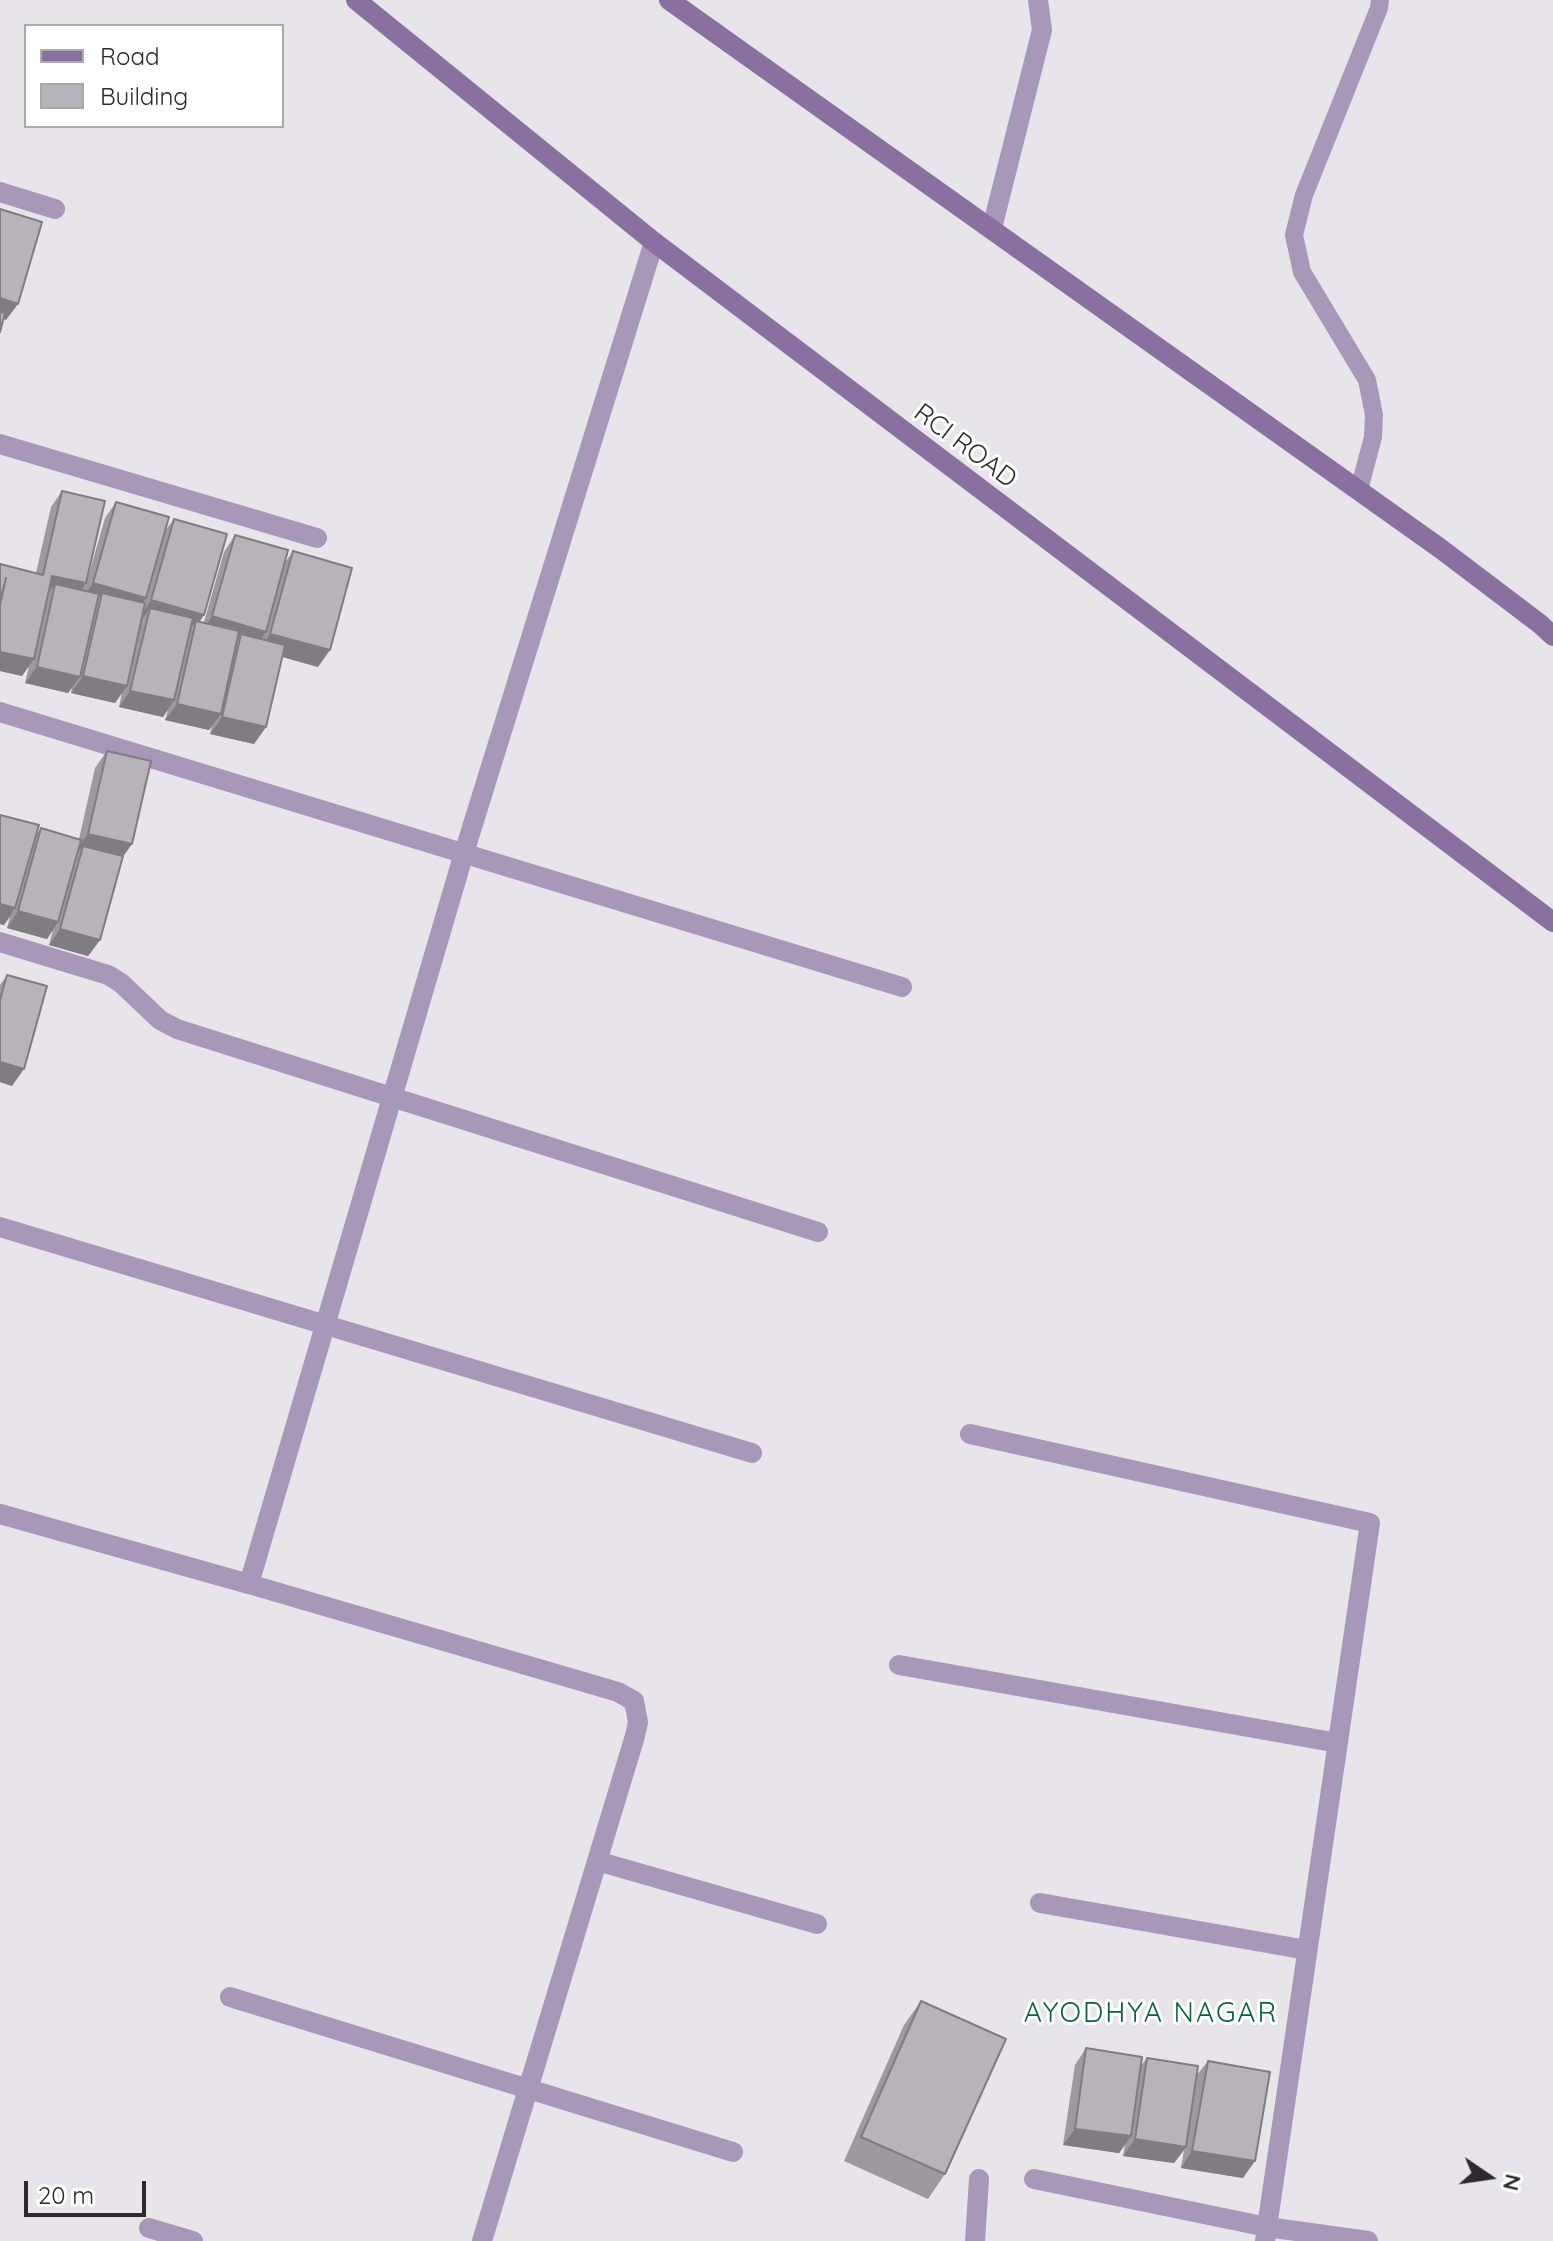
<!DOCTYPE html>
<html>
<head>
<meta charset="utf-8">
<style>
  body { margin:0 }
  #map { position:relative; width:1553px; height:2241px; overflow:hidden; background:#e7e4ea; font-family:Quicksand,sans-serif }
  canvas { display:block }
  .legend { position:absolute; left:24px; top:24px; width:260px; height:104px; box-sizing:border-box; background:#fff; border:2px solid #aaaaab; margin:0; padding:10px 14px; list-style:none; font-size:24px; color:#2b2a2c }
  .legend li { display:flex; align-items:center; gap:16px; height:40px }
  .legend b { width:40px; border:2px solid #aaaaab }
  .north { position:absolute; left:1449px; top:2137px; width:80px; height:80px; -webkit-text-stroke:6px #fff; paint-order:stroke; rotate:103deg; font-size:22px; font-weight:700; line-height:32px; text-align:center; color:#2b2a2c }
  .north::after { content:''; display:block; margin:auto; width:28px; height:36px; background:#2b2a2c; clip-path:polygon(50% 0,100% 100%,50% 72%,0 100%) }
  .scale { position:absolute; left:24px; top:2181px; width:122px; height:36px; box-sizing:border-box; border:4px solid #2b2a2c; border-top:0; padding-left:10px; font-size:24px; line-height:28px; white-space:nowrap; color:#2b2a2c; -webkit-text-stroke:6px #fff; paint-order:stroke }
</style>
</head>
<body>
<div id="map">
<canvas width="1553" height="2241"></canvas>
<ul class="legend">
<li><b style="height:10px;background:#8970a1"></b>Road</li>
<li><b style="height:22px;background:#b6b3b9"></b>Building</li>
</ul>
<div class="north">N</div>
<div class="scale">20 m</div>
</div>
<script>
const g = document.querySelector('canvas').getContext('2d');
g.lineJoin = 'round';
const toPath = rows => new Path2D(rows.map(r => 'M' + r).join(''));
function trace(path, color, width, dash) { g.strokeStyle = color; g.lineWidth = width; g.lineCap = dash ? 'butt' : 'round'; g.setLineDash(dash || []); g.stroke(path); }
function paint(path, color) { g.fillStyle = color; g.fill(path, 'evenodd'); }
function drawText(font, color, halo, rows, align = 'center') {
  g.font = font + ' Quicksand,sans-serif'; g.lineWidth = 6; g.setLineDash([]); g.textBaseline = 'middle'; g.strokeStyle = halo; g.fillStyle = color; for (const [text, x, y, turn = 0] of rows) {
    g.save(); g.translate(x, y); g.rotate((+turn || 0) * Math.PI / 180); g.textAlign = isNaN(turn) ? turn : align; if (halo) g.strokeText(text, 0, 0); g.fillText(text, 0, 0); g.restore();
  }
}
const service = toPath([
  [1359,490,1373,437,1374,415,1367,380,1302,272,1294,235,1304,195,1379,8,1380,0]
]);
const minor = toPath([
  [0,192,55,209],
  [992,228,1042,30,1038,0],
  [0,444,317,538],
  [0,712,902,987],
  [0,942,108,975,121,983,160,1020,177,1029,818,1232],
  [0,1227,752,1453],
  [970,1434,1370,1523,1265,2241],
  [0,1514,249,1584,464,853,654,242],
  [249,1584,618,1692,634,1701,638,1722,635,1736,482,2241],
  [899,1665,1338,1743],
  [597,1861,817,1924],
  [1040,1903,1307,1950],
  [230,1997,733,2152],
  [1034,2179,1267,2227,1368,2241],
  [149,2228,193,2241],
  [975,2241,979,2179]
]);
const secondary = toPath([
  [356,0,654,242,1553,922],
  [669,0,1441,549,1540,624,1553,636]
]);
const wall = toPath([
  [62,491,87,581,105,518,116,502,165,531,174,519,200,622,204,622,224,552,235,535,284,564,293,551,318,667,282,657,266,727,254,744,210,734,212,726,209,730,165,720,168,710,163,717,119,707,122,692,115,703,71,693,72,687,68,693,25,683,29,666,22,676,0,671,0,564,36,573,51,507],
  [107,751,123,856,100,940,88,956,49,945,53,930,47,939,7,928,10,917,4,925,0,924,0,815,36,835,41,828,79,839,95,768],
  [7,975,12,1086,0,1082,0,985],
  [921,2001,945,2174,928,2199,844,2161,904,2025],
  [1086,2048,1141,2066,1147,2058,1196,2076,1208,2061,1243,2178,1181,2168,1184,2150,1174,2163,1123,2156,1125,2145,1119,2153,1063,2145,1075,2065]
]);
const shadedWall = toPath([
  [0,298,18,304,6,320,0,318],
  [52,576,86,583,75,600,55,584,48,594],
  [93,583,146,598,135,615,102,593,95,603,82,600],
  [151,600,204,615,194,630,196,621,189,631,150,608,143,618,140,617],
  [212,616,266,632,254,648,241,634,235,643,201,633],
  [270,634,330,650,318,667,259,650],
  [0,652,34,659,22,676,0,671],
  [37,667,80,677,68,693,25,683],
  [83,676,127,686,115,703,71,693],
  [130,691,174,700,163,717,119,707],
  [177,704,221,714,209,730,165,720],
  [222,717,266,727,254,744,210,734],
  [88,834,132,844,120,861,83,846,79,851,76,850],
  [0,904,15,908,4,925,0,924],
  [18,911,58,922,47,939,7,928],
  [60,929,100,940,88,956,49,945],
  [0,1062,24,1069,12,1086,0,1082],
  [1075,2129,1131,2136,1119,2153,1063,2145],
  [1135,2139,1186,2147,1174,2163,1123,2156],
  [1192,2151,1255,2161,1243,2178,1181,2168]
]);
const building = toPath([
  [0,209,42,222,18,304,0,298,0,209],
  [0,312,5,313,0,332,0,312],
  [62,491,105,501,86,583,52,576,34,659,0,652,0,605,6,578,0,601,0,564,43,575,62,491],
  [116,502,169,517,146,598,93,583,116,502],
  [174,519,227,534,204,615,151,600,174,519],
  [235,535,288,550,266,632,212,616,235,535],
  [293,551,352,568,330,650,270,634,293,551],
  [55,584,99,594,80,677,37,667,55,584],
  [102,593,145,603,127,686,83,676,102,593],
  [150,608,193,618,174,700,130,691,150,608],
  [196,621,239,631,221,714,177,704,196,621],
  [241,634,285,645,266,727,222,717,241,634],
  [107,751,151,761,132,844,88,834,107,751],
  [0,815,39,825,15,908,0,904,0,815],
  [41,828,81,840,58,922,18,911,41,828],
  [83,846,123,856,100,940,60,929,83,846],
  [7,975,47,986,24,1069,0,1062,0,1000,7,975],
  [921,2001,1006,2039,945,2174,861,2137,921,2001],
  [1086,2048,1142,2057,1131,2136,1075,2129,1086,2048],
  [1147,2058,1198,2066,1186,2147,1135,2139,1147,2058],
  [1208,2061,1270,2072,1255,2161,1192,2151,1208,2061]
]);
const streetNames = [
  ["RCI ROAD",965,446,37]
];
const neighbourhoodNames = [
  ["AYODHYA NAGAR",1151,2014]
];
trace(service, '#a797b8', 18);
trace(minor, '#a797b8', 20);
trace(secondary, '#8970a1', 20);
paint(wall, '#9d9a9f');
paint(shadedWall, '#7f7d82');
paint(building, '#b6b3b9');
trace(building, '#7f7d82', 2);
drawText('26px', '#2b2a2c', '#fff', streetNames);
g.letterSpacing = '2px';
drawText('28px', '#0b633c', '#fff', neighbourhoodNames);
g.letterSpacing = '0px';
</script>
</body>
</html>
